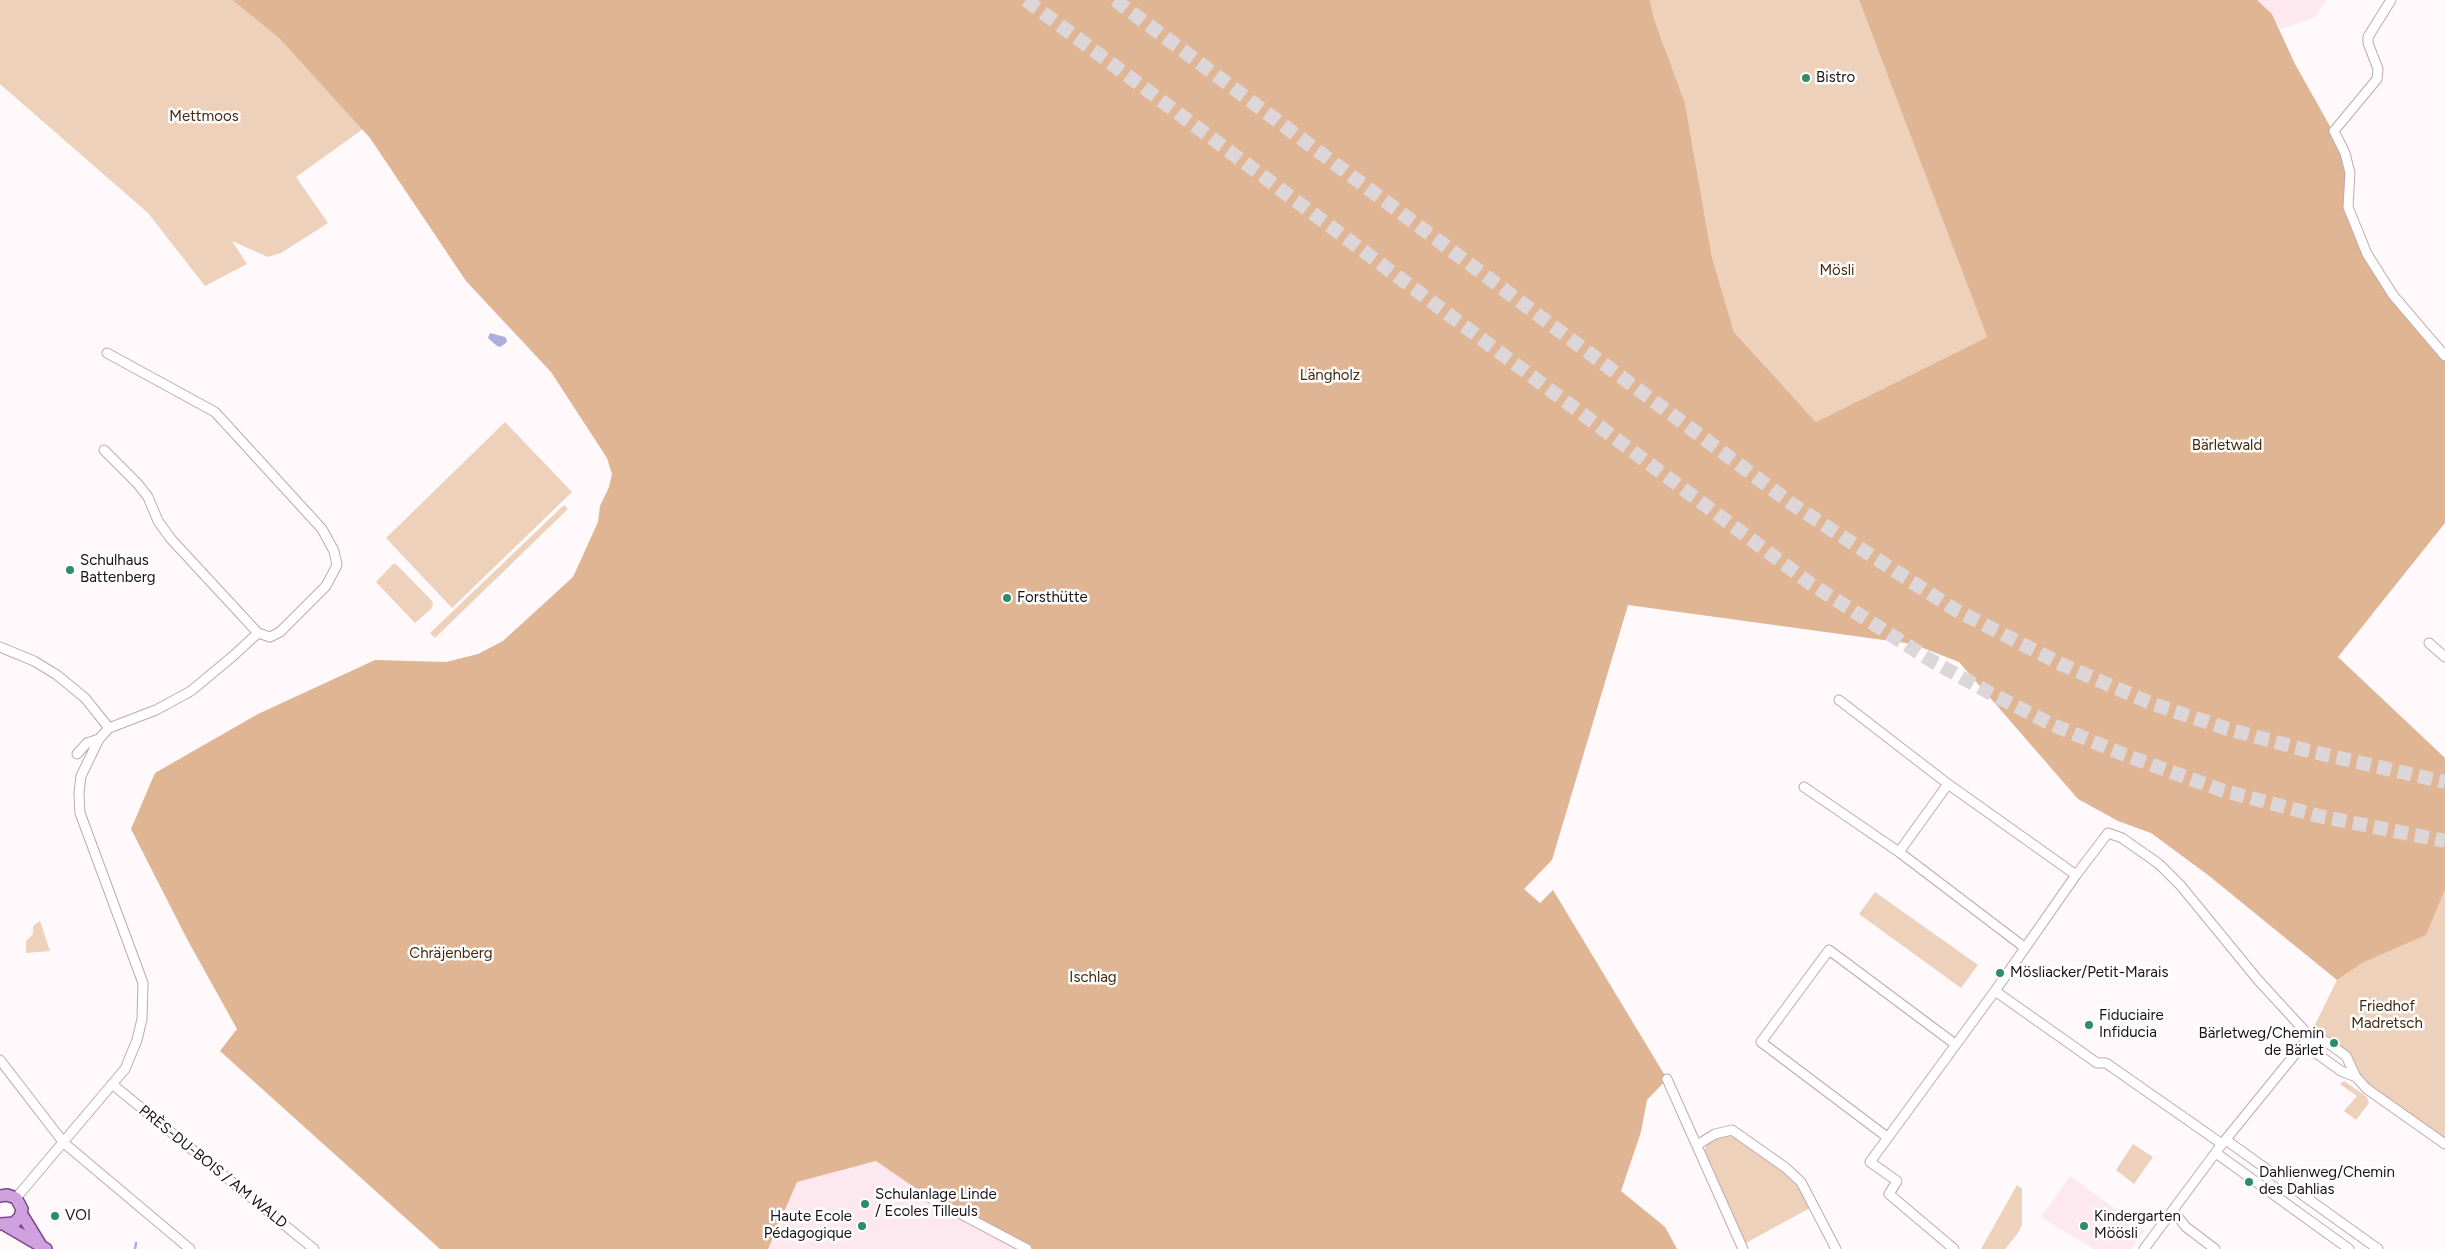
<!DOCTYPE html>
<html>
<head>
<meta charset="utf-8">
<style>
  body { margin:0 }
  canvas { display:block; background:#fff9fb }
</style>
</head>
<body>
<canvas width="2445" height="1249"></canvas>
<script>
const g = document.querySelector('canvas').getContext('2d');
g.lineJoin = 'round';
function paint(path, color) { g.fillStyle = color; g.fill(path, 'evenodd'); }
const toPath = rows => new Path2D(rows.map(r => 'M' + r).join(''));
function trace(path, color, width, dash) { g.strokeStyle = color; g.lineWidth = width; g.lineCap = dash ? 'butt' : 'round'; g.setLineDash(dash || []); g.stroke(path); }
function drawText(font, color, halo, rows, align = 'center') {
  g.font = font + ' Figtree,sans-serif'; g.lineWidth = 5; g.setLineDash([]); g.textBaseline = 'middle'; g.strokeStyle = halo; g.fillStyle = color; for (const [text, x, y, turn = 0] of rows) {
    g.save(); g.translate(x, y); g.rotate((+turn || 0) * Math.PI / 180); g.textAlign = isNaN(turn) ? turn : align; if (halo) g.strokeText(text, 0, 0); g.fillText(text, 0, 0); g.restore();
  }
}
const built = toPath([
  [2257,0,2326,0,2315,17,2281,29,2272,14],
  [876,1161,927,1196,1027,1249,768,1249,797,1182],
  [2070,1176,2145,1231,2131,1249,2094,1249,2041,1217]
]);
const green = toPath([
  [0,0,232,0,279,38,363,129,296,177,328,223,281,253,268,257,232,241,247,264,205,286,148,213,0,84],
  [1650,0,1859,0,1987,337,1816,422,1734,332,1712,257,1685,103,1654,19],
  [505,422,572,492,452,608,386,538],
  [564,505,568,509,435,638,430,633],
  [393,564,396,564,433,602,432,608,415,623,376,582],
  [2445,889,2445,1144,2367,1089,2345,1056,2309,1037,2337,980,2364,962],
  [1875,892,1978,965,1961,988,1859,914],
  [40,921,50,951,26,953,26,941,33,934,33,926],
  [2344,1081,2367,1097,2369,1103,2356,1120,2344,1111,2357,1096,2340,1084],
  [1726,1135,1738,1138,1788,1175,1798,1184,1810,1208,1744,1244,1704,1152,1707,1143],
  [2133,1144,2153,1157,2134,1184,2116,1170],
  [2017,1185,2022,1189,2022,1225,2018,1233,2005,1249,1981,1249]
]);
const forest = toPath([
  [232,0,1650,0,1654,19,1685,103,1712,257,1734,332,1816,422,1987,337,1859,0,2257,0,2272,14,2295,64,2345,153,2349,207,2367,254,2445,356,2445,523,2338,657,2445,758,2445,889,2426,935,2364,962,2337,980,2208,875,2151,833,2118,821,2078,799,1959,662,1913,644,1628,605,1552,860,1524,889,1540,903,1553,890,1667,1079,1647,1100,1641,1132,1621,1191,1665,1227,1677,1249,1027,1249,927,1196,876,1161,797,1182,768,1249,440,1249,220,1051,237,1029,187,939,131,829,155,773,258,714,375,660,446,662,478,654,503,641,573,577,598,522,600,506,609,487,612,474,607,458,551,372,466,281,370,138,279,38]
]);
const water = toPath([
  [490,333,505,337,507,340,506,343,500,347,497,346,488,338]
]);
const stream = toPath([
  [135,1249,136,1243]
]);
const highwayTunnel = toPath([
  [1026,0,1811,584,1932,661,1990,693,2051,724,2125,755,2221,790,2319,816,2445,841],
  [1115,0,1792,504,1954,609,2061,664,2153,704,2228,729,2309,751,2445,782]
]);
const minor = toPath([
  [2391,0,2368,37,2368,43,2378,69,2377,79,2334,131,2345,153,2350,173,2348,207,2367,254,2393,295,2445,356],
  [104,450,137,483,148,497,158,521,171,539,258,633],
  [2429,643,2445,657],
  [0,647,34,661,57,675,85,698,109,728],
  [1839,700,1948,784,2076,875],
  [77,754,87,743,99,739],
  [1804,787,1899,852,2024,947],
  [1899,852,1948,784],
  [1995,991,2097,1063,2106,1063,2222,1144],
  [2314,1042,2325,1041,2346,1056,2356,1077,2367,1089,2445,1144],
  [0,1060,64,1143,190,1249],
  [1667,1079,1743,1249],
  [112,1084,314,1249],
  [1887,1137,1761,1042,1829,950,1955,1044],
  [2226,1140,2378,1249],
  [1697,1145,1715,1134,1732,1130,1786,1168,1801,1182,1836,1249],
  [2216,1153,2349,1249],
  [927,1196,1027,1249],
  [16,1198,125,1069,137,1040,142,1019,143,983,80,813,79,793,81,776,99,739,109,728,156,710,191,691,233,656,258,633,270,637,280,632,326,586,337,565,334,551,322,529,215,412,107,353],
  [2173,1211,2186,1227,2215,1249],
  [1954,1249,1889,1194,1897,1181,1870,1162,1995,991,2076,875,2108,833,2122,838,2159,864,2181,886,2258,980,2303,1029,2314,1042,2316,1053,2341,1071,2356,1077],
  [2144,1249,2222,1144,2309,1037]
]);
const major = toPath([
  [0,1196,7,1195,16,1198,22,1209,20,1217,14,1223,0,1224],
  [21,1213,40,1244],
  [5,1225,46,1249]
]);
const markers = [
  [1806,78,5,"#2d8d66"],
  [70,570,5,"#2d8d66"],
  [1007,598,5,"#2d8d66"],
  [2000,973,5,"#2d8d66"],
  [2089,1025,5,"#2d8d66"],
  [2334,1043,5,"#2d8d66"],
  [2249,1182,5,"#2d8d66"],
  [865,1204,5,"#2d8d66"],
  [55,1216,5,"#2d8d66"],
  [862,1226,5,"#2d8d66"],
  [2084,1226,5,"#2d8d66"]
];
const poiNames = [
  ["Bistro",1816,78],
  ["Schulhaus",80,561],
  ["Battenberg",80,578],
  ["Forsthütte",1017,598],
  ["Mösliacker/Petit-Marais",2010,973],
  ["Fiduciaire",2099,1016],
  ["Infiducia",2099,1033],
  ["Bärletweg/Chemin",2324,1034,"right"],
  ["de Bärlet",2324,1051,"right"],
  ["Dahlienweg/Chemin",2259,1173],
  ["des Dahlias",2259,1190],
  ["Schulanlage Linde",875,1195],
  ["/ Ecoles Tilleuls",875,1212],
  ["VOI",65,1216],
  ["Haute Ecole",852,1217,"right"],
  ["Pédagogique",852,1234,"right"],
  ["Kindergarten",2094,1217],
  ["Möösli",2094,1234]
];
const parkNames = [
  ["Mettmoos",204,117],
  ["Mösli",1837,271],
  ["Längholz",1330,376],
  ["Bärletwald",2227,446],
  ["Chräjenberg",451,954],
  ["Ischlag",1093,978],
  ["Friedhof",2387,1007],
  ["Madretsch",2387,1024]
];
const streetNames = [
  ["PRÈS-DU-BOIS / AM WALD",213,1167,39]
];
paint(built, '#fde8f0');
paint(green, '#eed1ba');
paint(forest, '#dfb594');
paint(water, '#acaedc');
trace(stream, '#acaedc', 2.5);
trace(highwayTunnel, '#ddd6d9', 14, [14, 7]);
trace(minor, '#c1a8b2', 11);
trace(major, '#7c478b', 14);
trace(minor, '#fff', 9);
trace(major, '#d0a1df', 11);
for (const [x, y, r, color] of markers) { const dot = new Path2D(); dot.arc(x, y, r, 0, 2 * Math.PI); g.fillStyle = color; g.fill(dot); trace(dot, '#fff', 2); }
drawText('15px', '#1b1316', '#fff', poiNames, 'left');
drawText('15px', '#45280e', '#fff', parkNames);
drawText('15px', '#1b1316', '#fff', streetNames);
</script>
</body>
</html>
